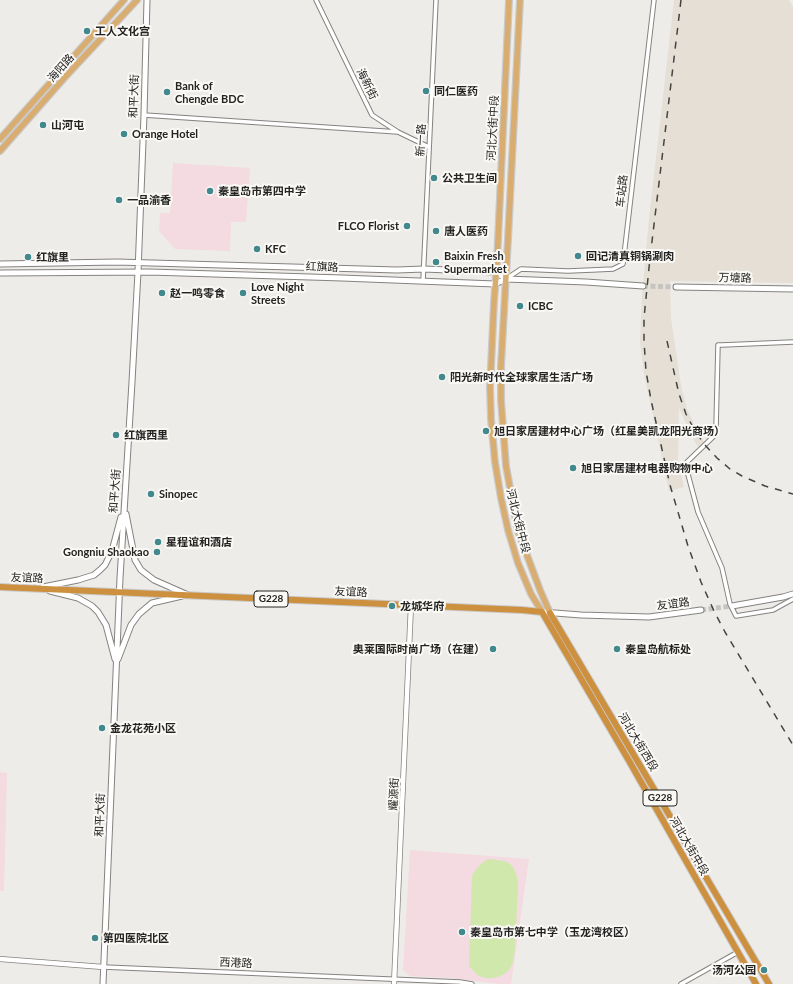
<!DOCTYPE html>
<html>
<head>
<meta charset="utf-8">
<style>
  body { margin:0 }
  canvas { display:block; background:#eeece9 }
</style>
</head>
<body>
<canvas width="793" height="984"></canvas>
<script>
const g = document.querySelector('canvas').getContext('2d');
g.lineJoin = 'round';
function paint(path, color) { g.fillStyle = color; g.fill(path, 'evenodd'); }
const toPath = rows => new Path2D(rows.map(r => 'M' + r).join(''));
function trace(path, color, width, dash) { g.strokeStyle = color; g.lineWidth = width; g.lineCap = dash ? 'butt' : 'round'; g.setLineDash(dash || []); g.stroke(path); }
function drawText(font, color, halo, rows, align = 'center') {
  g.font = font + ' Lato,"Noto Sans SC",sans-serif'; g.lineWidth = 4; g.setLineDash([]); g.textBaseline = 'middle'; g.strokeStyle = halo; g.fillStyle = color; for (const [text, x, y, turn = 0] of rows) {
    g.save(); g.translate(x, y); g.rotate((+turn || 0) * Math.PI / 180); g.textAlign = isNaN(turn) ? turn : align; if (halo) g.strokeText(text, 0, 0); g.fillText(text, 0, 0); g.restore();
  }
}
const built = toPath([
  [674,0,789,0,793,7,793,283,670,281,671,318,681,385,687,409,695,426,704,442,698,447,692,437,679,408,678,460,684,487,669,491,644,374,640,342,642,295,649,218]
]);
const education = toPath([
  [173,163,250,168,246,222,231,222,230,251,175,249,159,231,160,213,170,213],
  [0,772,7,773,4,891,0,891],
  [410,850,529,859,511,984,499,984,450,978,410,976,403,970]
]);
const green = toPath([
  [491,859,508,862,513,867,517,876,518,887,515,949,513,962,509,970,503,975,494,978,485,978,477,975,469,966,472,876,476,869,481,864,486,860]
]);
const secondaryTunnel = toPath([
  [643,286,676,287],
  [701,610,732,606]
]);
const minor = toPath([
  [316,0,372,115,398,132,429,147],
  [144,115,398,132],
  [506,279,521,269,568,271,592,270,613,269,623,264,654,0],
  [423,281,436,0],
  [793,342,722,345,718,345,716,429,714,436,687,462,686,467,698,512,722,568,730,604,736,616,773,610,793,599],
  [103,967,460,982,472,984],
  [681,984,738,952]
]);
const tertiary = toPath([
  [0,959,103,967],
  [394,984,411,605]
]);
const secondary = toPath([
  [0,264,117,262,397,270,424,269,496,272,506,279],
  [0,273,150,272,342,278,495,284,506,279,586,282,643,286],
  [676,287,793,289],
  [126,514,135,560,141,570,154,580,188,595],
  [43,587,78,580,94,575,100,570,105,565,112,551,121,517],
  [50,591,78,598,92,606,98,612,106,625,115,659],
  [732,606,783,597,793,594],
  [542,612,581,615,649,617,701,610],
  [118,659,131,625,139,614,152,603,182,596],
  [103,984,120,578,132,382,138,272,144,115,147,0]
]);
const primary = toPath([
  [509,0,497,262,494,302,490,388,491,419,495,462,501,498,508,530,518,563,531,594,542,612],
  [520,0,508,239,501,366,501,400,506,466,518,531,540,590,550,613],
  [0,139,124,0],
  [0,151,66,76,137,0]
]);
const trunk = toPath([
  [0,587,522,610,542,612,628,759,756,984],
  [550,613,769,984]
]);
const rail = toPath([
  [681,0,650,258,644,318,644,341,646,371,651,400,670,485,688,546,701,582,714,611,725,632,793,745],
  [667,341,679,394,686,414,695,431,705,445,717,458,730,469,742,476,765,486,793,494]
]);
const markers = [
  [87,31,4,"#41898c"],
  [426,91,4,"#41898c"],
  [167,92,4,"#41898c"],
  [43,125,4,"#41898c"],
  [124,134,4,"#41898c"],
  [434,178,4,"#41898c"],
  [210,191,4,"#41898c"],
  [119,200,4,"#41898c"],
  [407,226,4,"#41898c"],
  [436,231,4,"#41898c"],
  [257,249,4,"#41898c"],
  [578,256,4,"#41898c"],
  [28,257,4,"#41898c"],
  [436,262,4,"#41898c"],
  [162,293,4,"#41898c"],
  [243,293,4,"#41898c"],
  [520,306,4,"#41898c"],
  [442,377,4,"#41898c"],
  [486,431,4,"#41898c"],
  [116,435,4,"#41898c"],
  [573,468,4,"#41898c"],
  [151,494,4,"#41898c"],
  [158,542,4,"#41898c"],
  [157,552,4,"#41898c"],
  [392,606,4,"#41898c"],
  [493,649,4,"#41898c"],
  [617,649,4,"#41898c"],
  [102,728,4,"#41898c"],
  [462,932,4,"#41898c"],
  [95,938,4,"#41898c"],
  [764,970,4,"#41898c"]
];
const shields = [
  [271,599,34],
  [660,798,34]
];
const shieldNames = [
  ["G228",271,599],
  ["G228",660,798]
];
const poiNames = [
  ["工人文化宫",95,31],
  ["Bank of",175,86],
  ["Chengde BDC",175,99],
  ["同仁医药",434,91],
  ["山河屯",51,125],
  ["Orange Hotel",132,134],
  ["公共卫生间",442,178],
  ["秦皇岛市第四中学",218,191],
  ["一品渝香",127,200],
  ["FLCO Florist",399,226,"right"],
  ["唐人医药",444,231],
  ["KFC",265,249],
  ["Baixin Fresh",444,256],
  ["Supermarket",444,269],
  ["回记清真铜锅涮肉",586,256],
  ["红旗里",36,257],
  ["Love Night",251,287],
  ["Streets",251,300],
  ["赵一鸣零食",170,293],
  ["ICBC",528,306],
  ["阳光新时代全球家居生活广场",450,377],
  ["旭日家居建材中心广场（红星美凯龙阳光商场）",494,431],
  ["红旗西里",124,435],
  ["旭日家居建材电器购物中心",581,468],
  ["Sinopec",159,494],
  ["星程谊和酒店",166,542],
  ["Gongniu Shaokao",149,552,"right"],
  ["龙城华府",400,606],
  ["奥莱国际时尚广场（在建）",485,649,"right"],
  ["秦皇岛航标处",625,649],
  ["金龙花苑小区",110,728],
  ["秦皇岛市第七中学（玉龙湾校区）",470,932],
  ["第四医院北区",103,938],
  ["汤河公园",756,970,"right"]
];
const streetNames = [
  ["海阳路",61,68,-48],
  ["海新街",367,84,64],
  ["和平大街",134,96,-88],
  ["河北大街中段",493,128,-87],
  ["新一路",421,140,-87],
  ["车站路",622,191,-84],
  ["红旗路",322,267,2],
  ["万塘路",735,278,1],
  ["和平大街",115,491,-86],
  ["河北大街中段",518,521,76],
  ["友谊路",27,578,2],
  ["友谊路",351,592,3],
  ["友谊路",673,604,-7],
  ["河北大街西段",638,742,59],
  ["耀源街",394,794,-87],
  ["和平大街",100,815,-88],
  ["河北大街中段",689,846,60],
  ["西港路",236,963,3]
];
paint(built, '#e5dfd6');
paint(education, '#f4dae1');
paint(green, '#d1e8ac');
trace(secondaryTunnel, '#c6c4c1', 5, [5, 2.5]);
trace(minor, '#858380', 5.5);
trace(tertiary, '#858380', 6);
trace(secondary, '#858380', 7);
trace(primary, '#cacaca', 8);
trace(trunk, '#cacaca', 8);
trace(minor, '#fff', 3.5);
trace(tertiary, '#fff', 4.5);
trace(secondary, '#fff', 5);
trace(primary, '#d9ac6f', 5.5);
trace(trunk, '#cc903f', 6);
trace(rail, '#444443', 1.5, [7, 7]);
for (const [x, y, r, color] of markers) { const dot = new Path2D(); dot.arc(x, y, r, 0, 2 * Math.PI); g.fillStyle = color; g.fill(dot); trace(dot, '#fbf9f6', 1.5); }
for (const [x, y, w] of shields) { const box = new Path2D(); box.roundRect(x - w / 2, y - 8, w, 16, 3); g.fillStyle = '#fbf9f6'; g.fill(box); trace(box, '#242423', 1); }
drawText('bold 10px', '#242423', null, shieldNames);
drawText('bold 11px', '#242423', '#fbf9f6', poiNames, 'left');
drawText('11px', '#242423', '#fbf9f6', streetNames);
</script>
</body>
</html>
